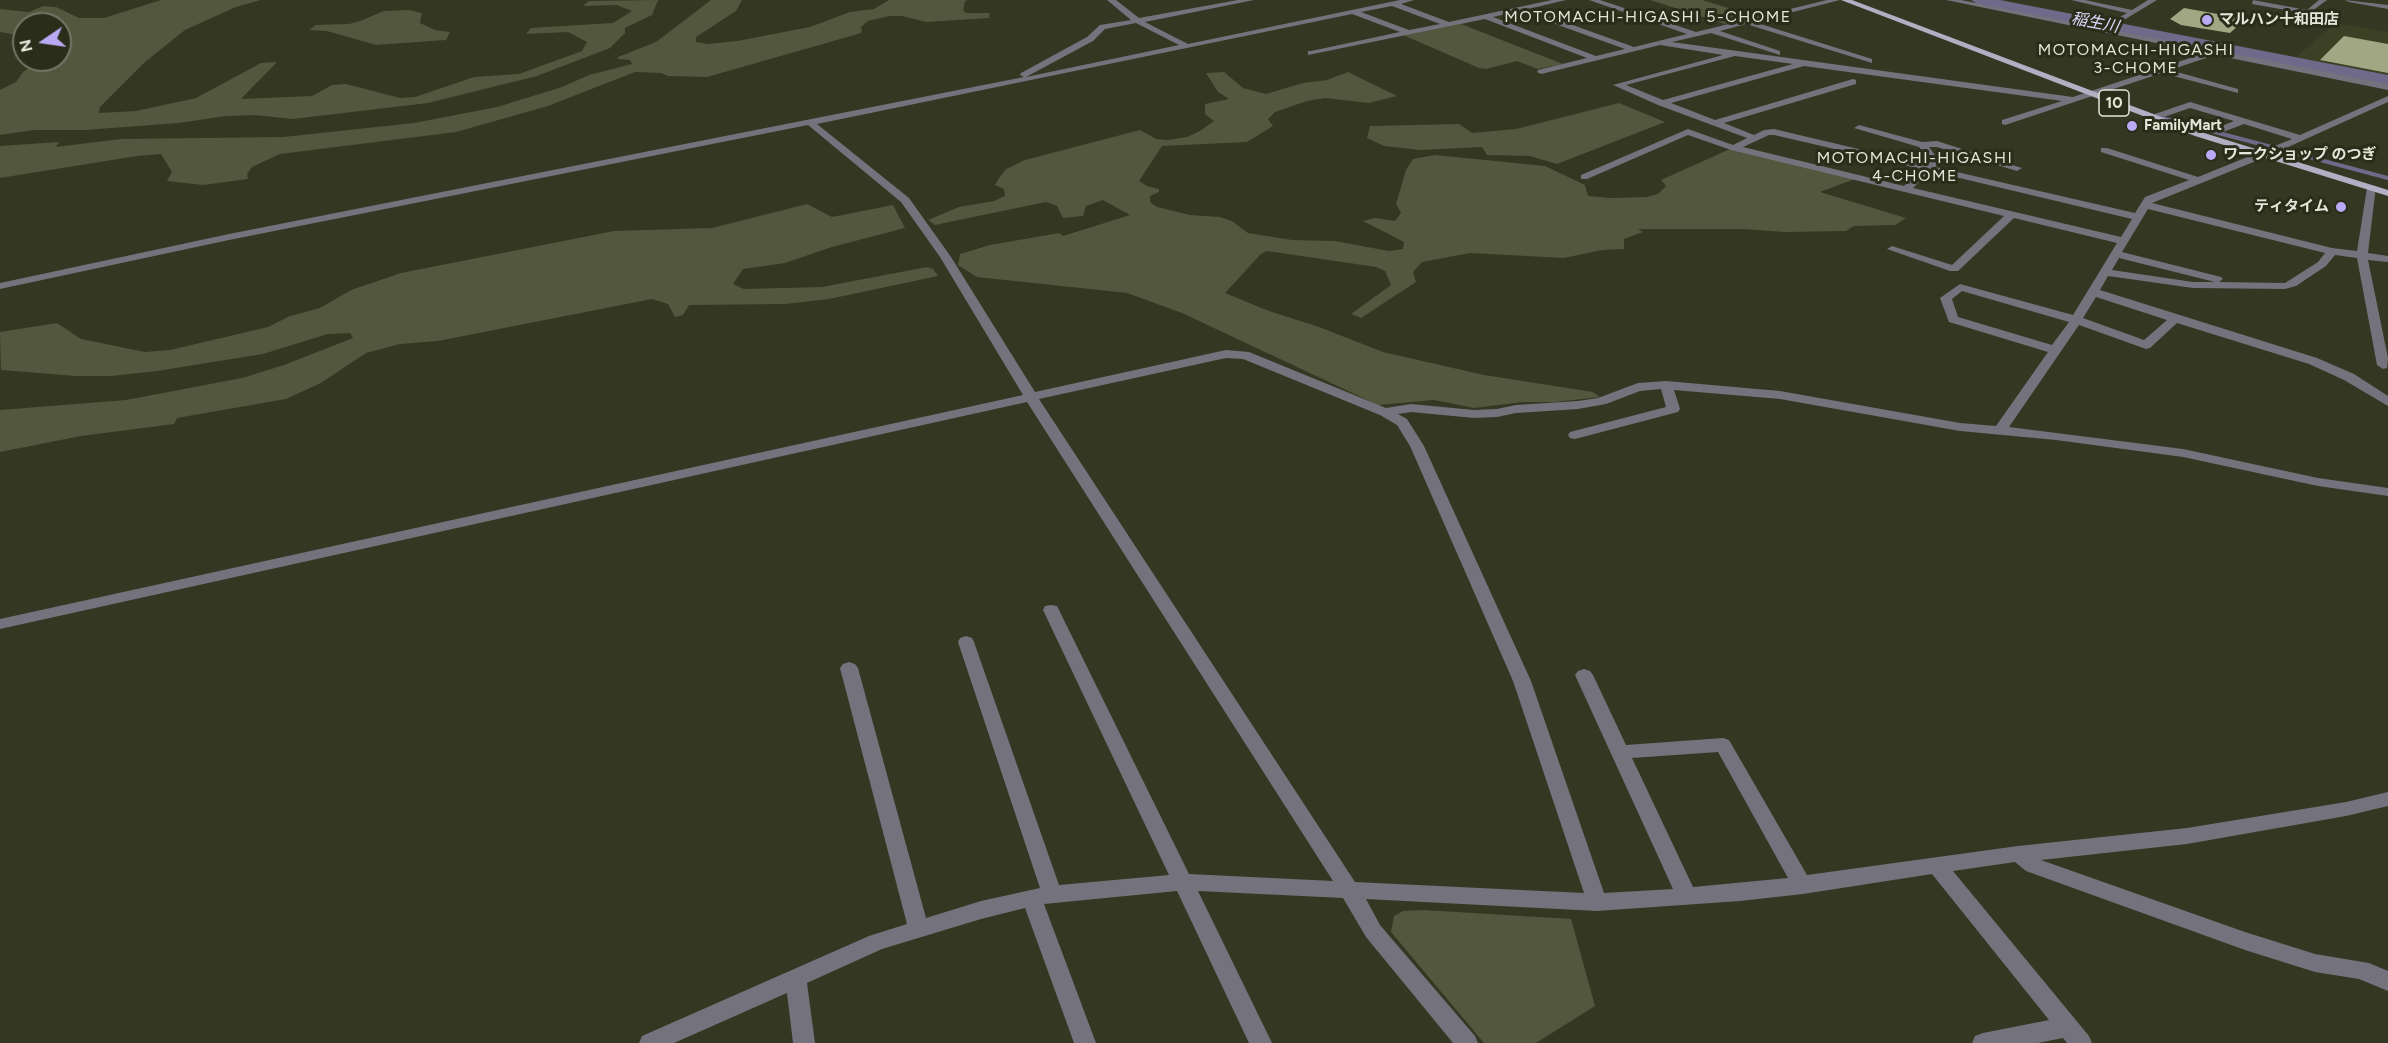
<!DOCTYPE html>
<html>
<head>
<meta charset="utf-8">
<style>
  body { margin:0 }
  #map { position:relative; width:2388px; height:1043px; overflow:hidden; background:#343722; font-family:Figtree,sans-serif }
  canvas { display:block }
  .north { position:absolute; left:12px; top:12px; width:60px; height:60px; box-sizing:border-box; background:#2a2d19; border:2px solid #747766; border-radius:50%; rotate:257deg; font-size:16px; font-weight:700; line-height:24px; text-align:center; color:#e4e6d9 }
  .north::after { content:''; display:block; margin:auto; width:21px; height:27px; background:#baaaf6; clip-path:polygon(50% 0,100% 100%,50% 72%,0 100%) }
</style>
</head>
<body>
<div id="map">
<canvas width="2388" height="1043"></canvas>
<div class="north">N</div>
</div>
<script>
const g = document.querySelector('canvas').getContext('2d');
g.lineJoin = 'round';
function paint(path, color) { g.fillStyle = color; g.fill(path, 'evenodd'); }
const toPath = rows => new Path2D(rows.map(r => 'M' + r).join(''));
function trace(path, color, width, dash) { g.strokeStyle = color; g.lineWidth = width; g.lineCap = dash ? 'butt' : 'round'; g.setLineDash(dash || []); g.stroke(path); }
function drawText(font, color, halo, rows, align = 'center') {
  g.font = font + ' Figtree,"Noto Sans JP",sans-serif'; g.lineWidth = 6; g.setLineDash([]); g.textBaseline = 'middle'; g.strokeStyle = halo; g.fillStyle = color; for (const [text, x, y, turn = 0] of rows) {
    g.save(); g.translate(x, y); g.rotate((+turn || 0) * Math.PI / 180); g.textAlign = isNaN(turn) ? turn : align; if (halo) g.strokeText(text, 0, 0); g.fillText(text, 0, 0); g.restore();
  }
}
const built = toPath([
  [2336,23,2388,32,2388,75,2296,57]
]);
const green = toPath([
  [161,0,261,0,236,7,185,30,145,62,100,107,99,113,136,111,196,98,261,63,277,62,241,99,312,96,332,85,346,84,400,98,415,97,474,77,519,74,582,51,587,42,568,32,526,34,531,28,613,23,632,11,617,5,583,6,589,1,658,0,652,15,625,28,625,33,610,48,537,76,428,103,293,119,254,115,226,116,179,123,84,130,34,130,0,135,0,90,16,82,23,72,40,60,60,60,60,48,68,44,60,43,60,24,24,24,24,36,0,32,0,9,29,12,43,6,56,7,79,18,104,18],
  [711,0,742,0,736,11,696,37,696,42,708,44,737,41,810,27,850,12,874,9,889,0,968,0,965,1,963,10,966,13,990,13,989,18,926,22,902,16,889,16,868,21,861,27,862,32,858,34,707,77,668,76,661,73,635,72,548,106,456,132,280,154,252,167,247,174,248,179,203,185,167,181,172,172,161,154,137,156,0,178,0,146,59,142,56,147,121,139,283,137,414,123,497,107,562,87,589,75,632,64,630,60,618,59,618,57,656,42],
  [1650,0,1702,0,1758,17,1725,24],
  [409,10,422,13,420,23,435,30,450,32,446,40,376,45,327,31,309,30,316,25,349,24,360,21,384,11],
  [1461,24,1563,64,1538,69,1517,61,1486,69,1479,68,1403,35],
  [1224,72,1243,88,1266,94,1303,83,1327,80,1348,72,1397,96,1369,103,1325,98,1307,101,1275,112,1268,119,1273,126,1247,142,1162,146,1139,181,1147,186,1159,189,1159,192,1150,196,1150,202,1157,207,1190,215,1220,217,1232,221,1248,233,1292,240,1335,241,1389,251,1403,249,1404,242,1363,221,1375,218,1395,221,1401,213,1396,204,1406,170,1413,159,1435,155,1545,166,1585,185,1588,196,1611,198,1647,197,1658,194,1666,186,1661,180,1730,149,1855,179,1820,192,1906,218,1895,225,1854,226,1846,231,1785,232,1743,229,1638,229,1643,232,1624,239,1624,249,1602,250,1564,258,1470,253,1422,262,1413,272,1416,282,1361,318,1351,314,1391,285,1385,271,1376,267,1267,251,1261,254,1225,293,1269,311,1319,327,1383,352,1484,375,1593,392,1600,397,1555,402,1523,402,1474,408,1434,400,1378,405,1182,313,1127,293,977,277,958,265,960,254,990,245,1059,233,1063,236,1130,215,1103,200,1086,206,1083,216,1063,218,1057,206,1046,202,935,225,928,220,959,207,994,201,1005,196,1004,189,995,185,999,178,1006,169,1025,160,1140,130,1156,139,1168,140,1187,137,1200,131,1214,121,1205,114,1205,104,1229,99,1218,92,1206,73],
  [1619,103,1665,122,1557,164,1530,156,1487,155,1482,147,1420,150,1384,146,1367,138,1370,126,1459,124,1472,133,1516,129],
  [807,204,832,217,893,205,905,228,832,247,785,263,743,269,733,284,744,289,822,287,927,267,933,269,938,276,829,299,785,304,689,305,683,315,675,317,668,304,652,299,438,341,400,344,366,353,321,383,286,399,177,418,174,424,81,436,0,452,0,410,126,400,242,378,284,365,353,338,350,333,328,334,263,354,157,371,111,376,76,376,1,370,0,332,57,323,81,339,145,352,170,350,268,327,290,316,320,308,351,290,401,273,614,231,712,228],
  [1424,910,1571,919,1595,1006,1536,1043,1484,1043,1391,932,1394,916,1403,911]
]);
const streamFar1 = toPath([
  [2164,118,2191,125]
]);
const stream = toPath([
  [2185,124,2388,178]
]);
const river = toPath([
  [1971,0,2000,0,2388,75,2388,85,1978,4,1971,0]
]);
const building = toPath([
  [2184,8,2246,19,2230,33,2181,25,2170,19],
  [2344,36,2388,44,2388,73,2320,60]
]);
const minor = toPath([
  [1107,0,1116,0,1139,18,1238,0,1254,0,1145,22,1188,44,1400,0,1414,0,1401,4,1449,22,1552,0,1566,0,1528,9,1634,47,1687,34,1589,0,1600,0,1696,32,1827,0,1840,0,1754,22,1872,59,1872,63,1746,24,1720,31,1780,51,1780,55,1711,33,1672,42,2073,97,2205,53,1946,0,1961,0,2388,84,2388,90,2215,55,2170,70,2238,89,2238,93,2162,73,2005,125,2002,124,2002,120,2062,101,1804,66,1671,103,1715,120,1853,79,1856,80,1856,84,1724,123,1754,135,1764,130,1774,129,1926,165,1930,162,1919,147,1854,128,1859,125,1922,142,1937,141,2022,168,2017,171,1937,147,1929,147,1940,162,1935,167,2135,213,2145,197,2189,180,2101,152,2101,148,2107,148,2198,177,2292,139,2244,124,2223,132,2217,132,2217,128,2234,121,2190,108,2152,121,2148,118,2149,116,2190,102,2300,135,2388,96,2388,102,2266,157,2152,203,2332,248,2357,251,2367,188,2376,186,2368,253,2388,256,2388,262,2368,260,2388,358,2387,368,2383,369,2377,365,2357,258,2335,255,2326,266,2296,286,2285,289,2193,288,2108,276,2100,290,2317,358,2354,374,2388,396,2388,406,2344,380,2309,364,2177,323,2150,348,2146,349,2079,325,2009,427,2183,449,2318,478,2388,488,2388,496,2318,486,2183,457,2056,440,1960,431,1780,399,1674,390,1680,409,1678,412,1575,439,1570,438,1568,435,1570,432,1666,407,1661,389,1640,391,1606,404,1578,409,1516,413,1497,417,1474,418,1411,412,1398,414,1407,419,1424,446,1531,681,1604,893,1673,889,1575,675,1578,671,1584,669,1590,671,1593,675,1626,745,1723,738,1729,740,1807,875,2018,846,2187,828,2346,802,2388,792,2388,806,2346,816,2187,844,2041,860,2245,932,2315,954,2369,963,2388,971,2388,991,2359,979,2315,972,2245,950,2026,871,2015,862,1953,871,2089,1036,2092,1043,2067,1043,2063,1038,2038,1043,1972,1043,1975,1036,1983,1033,2049,1020,1932,874,1803,894,1740,901,1597,911,1366,899,1380,925,1475,1036,1478,1043,1453,1043,1366,937,1343,898,1198,891,1272,1043,1249,1043,1177,891,1044,904,1096,1043,1074,1043,1025,908,981,919,882,949,807,983,815,1043,793,1043,787,993,674,1043,639,1043,642,1036,869,936,907,924,840,668,843,664,849,662,855,664,858,668,926,918,981,901,1040,888,958,642,960,638,966,636,972,638,974,642,1059,885,1169,875,1043,610,1045,606,1051,605,1057,606,1059,610,1189,874,1333,881,1027,402,0,629,0,619,1023,395,940,257,901,202,808,125,229,240,0,289,0,283,229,234,1024,77,1020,75,1021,73,1087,37,1100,25,1131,20,1107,0],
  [1392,6,1440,24,1409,30,1361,12,1392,6],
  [1519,11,1625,49,1596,56,1493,17,1519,11],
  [1352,14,1400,32,1311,51,1308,51,1308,55,1485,19,1587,58,1538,70,1537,72,1541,74,1660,45,1723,55,1613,85,1658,105,1747,138,1733,145,1688,129,1581,175,1581,179,1587,179,1688,135,1731,150,2004,216,1952,265,1892,246,1887,249,1950,271,1958,271,2014,218,2117,243,2073,315,1960,284,1940,298,1949,322,2048,352,1996,426,1960,423,1780,391,1666,381,1638,383,1598,398,1578,401,1516,405,1497,409,1474,410,1411,404,1386,408,1249,352,1226,350,1035,392,951,257,909,198,817,124,1352,14],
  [1136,23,1179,45,1026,77,1093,41,1105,29,1136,23],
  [1735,56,1793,64,1663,100,1626,85,1735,56],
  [1769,135,1774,135,1921,169,1904,186,1743,147,1769,135],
  [1930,171,2132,219,2121,237,1913,188,1930,171],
  [2148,209,2325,253,2318,262,2285,283,2219,282,2223,279,2221,277,2122,252,2148,209],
  [2119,258,2215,282,2193,282,2112,270,2119,258],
  [1962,291,2069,322,2052,345,1958,317,1952,299,1962,291],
  [2096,297,2167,320,2144,340,2083,318,2096,297],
  [1226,358,1243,359,1380,415,1397,425,1410,446,1513,681,1584,893,1355,882,1039,399,1226,358],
  [1718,752,1788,878,1693,887,1632,758,1718,752],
  [2071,0,2085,0,2132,10,2148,0,2157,0,2114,26,2111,26,2111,22,2127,13,2071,0],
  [2253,0,2307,10,2319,0,2327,0,2308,14,2252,4,2253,0],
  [2345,0,2388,5,2388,9,2349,2,2345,0]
]);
const major = toPath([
  [1841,0,1852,0,2201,132,2388,190,2388,196,2195,136,1841,0]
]);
const markers = [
  [2207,20,6,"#baaaf6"],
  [2132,126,6,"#baaaf6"],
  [2211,155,6,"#baaaf6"],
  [2341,207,6,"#baaaf6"]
];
const farPoinames = [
  ["マルハン十和田店",2219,20],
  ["FamilyMart",2144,126],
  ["ワークショップ のつぎ",2223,155],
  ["ティタイム",2329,207,"right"]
];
const farNeighbourhoodnames = [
  ["MOTOMACHI-HIGASHI 5-CHOME",1648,17],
  ["MOTOMACHI-HIGASHI",2136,50],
  ["3-CHOME",2136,68],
  ["MOTOMACHI-HIGASHI",1915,158],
  ["4-CHOME",1915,176]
];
const farWaternames = [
  ["稲生川",2095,23,11]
];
const shields = [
  [2114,103,30]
];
const shieldNames = [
  ["10",2114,103]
];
paint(built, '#3c4024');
paint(green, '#53573d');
trace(streamFar1, '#6f698a', 3);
trace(stream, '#6f698a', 4);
paint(river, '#6f698a');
paint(building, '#a1a783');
paint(minor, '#74727c');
paint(major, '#b2aec3');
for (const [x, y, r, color] of markers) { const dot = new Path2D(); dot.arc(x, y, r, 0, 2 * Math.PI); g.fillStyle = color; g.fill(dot); trace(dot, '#2a2d19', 2); }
drawText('bold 15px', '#e4e6d9', '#2a2d19', farPoinames, 'left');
g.letterSpacing = '1.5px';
drawText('16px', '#e4e6d9', '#2a2d19', farNeighbourhoodnames);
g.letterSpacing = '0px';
drawText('italic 16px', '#e0d9fd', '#2a2d19', farWaternames);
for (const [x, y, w] of shields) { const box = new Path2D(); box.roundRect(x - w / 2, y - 13, w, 26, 4.5); g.fillStyle = '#2a2d19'; g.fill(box); trace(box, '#e4e6d9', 1.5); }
drawText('bold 16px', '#e4e6d9', null, shieldNames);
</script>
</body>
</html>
